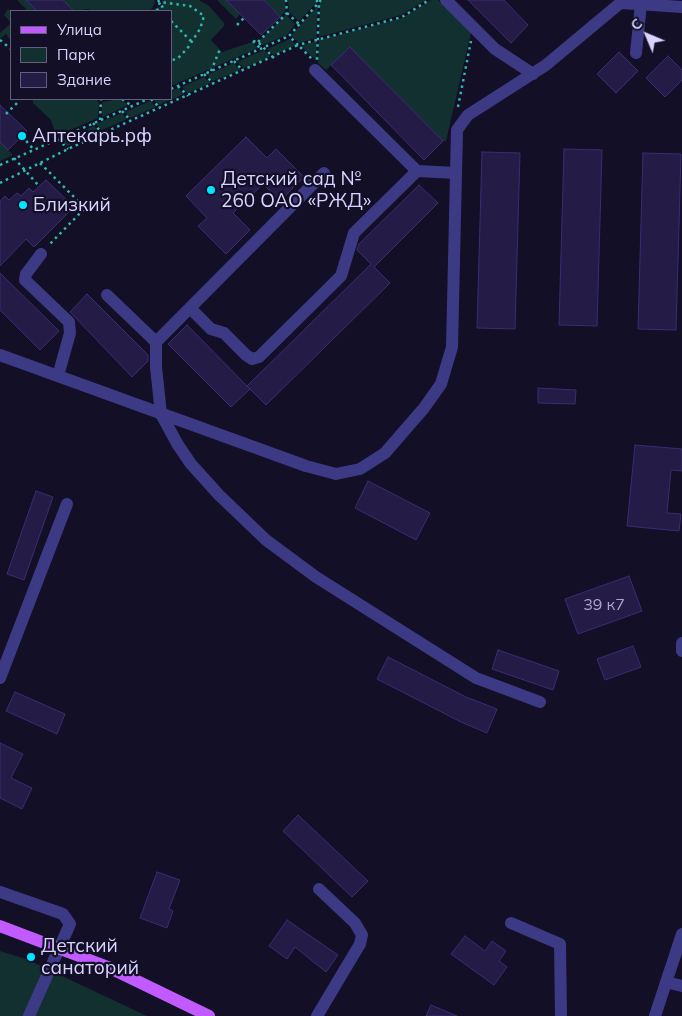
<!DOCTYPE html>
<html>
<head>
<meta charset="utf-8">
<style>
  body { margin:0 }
  #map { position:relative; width:682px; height:1016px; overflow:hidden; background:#130f26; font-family:Mulish,sans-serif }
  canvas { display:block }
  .legend { position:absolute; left:10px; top:10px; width:162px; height:90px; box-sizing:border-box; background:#130f26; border:1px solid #625e7d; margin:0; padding:6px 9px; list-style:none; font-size:15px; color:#d9d4ff }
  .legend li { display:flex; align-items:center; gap:10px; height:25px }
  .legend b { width:25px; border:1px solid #625e7d }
  .north { position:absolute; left:622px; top:10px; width:50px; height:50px; -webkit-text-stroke:4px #130f26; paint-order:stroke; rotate:315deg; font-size:14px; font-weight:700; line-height:20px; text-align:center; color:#d9d4ff }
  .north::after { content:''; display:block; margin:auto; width:18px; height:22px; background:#d9d4ff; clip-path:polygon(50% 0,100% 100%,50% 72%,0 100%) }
</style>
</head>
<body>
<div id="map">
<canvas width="682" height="1016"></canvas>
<ul class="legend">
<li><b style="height:6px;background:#c25bff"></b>Улица</li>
<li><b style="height:14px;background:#12302f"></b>Парк</li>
<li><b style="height:14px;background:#241b47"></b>Здание</li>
</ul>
<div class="north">С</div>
</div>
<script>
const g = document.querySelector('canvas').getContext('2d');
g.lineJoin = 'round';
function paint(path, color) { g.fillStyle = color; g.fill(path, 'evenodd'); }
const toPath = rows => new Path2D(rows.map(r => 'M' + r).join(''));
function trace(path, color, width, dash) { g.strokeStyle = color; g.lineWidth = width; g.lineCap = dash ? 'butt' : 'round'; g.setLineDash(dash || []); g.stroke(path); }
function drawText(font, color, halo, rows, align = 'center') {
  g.font = font + ' Mulish,sans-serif'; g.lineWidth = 4.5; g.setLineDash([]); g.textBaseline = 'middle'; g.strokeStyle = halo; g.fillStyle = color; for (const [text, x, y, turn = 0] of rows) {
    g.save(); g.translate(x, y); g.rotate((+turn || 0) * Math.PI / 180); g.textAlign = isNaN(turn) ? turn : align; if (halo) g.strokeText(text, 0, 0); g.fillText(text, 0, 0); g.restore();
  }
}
const green = toPath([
  [17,0,26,0,37,11,28,11],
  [63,0,154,0,155,3,151,10,163,6,162,0,199,0,209,6,224,23,224,26,211,40,222,52,252,42,258,48,171,86,171,11,91,11,89,9,74,11],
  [217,0,226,0,240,14,236,19],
  [264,0,285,0,286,10,280,17],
  [288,0,314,0,317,2,299,21,289,12],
  [323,0,426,0,401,15,319,37,320,3],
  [431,0,438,0,471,33,446,141,443,141,350,47,326,70,318,63,319,40,402,18],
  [318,5,316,38,299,43,291,36],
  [8,9,13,11,11,11,11,41,6,34,0,39,0,33,11,23,4,15],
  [286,15,295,24,287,35,263,45,259,41],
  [290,39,296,45,274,55,267,49],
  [317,41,316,60,301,46],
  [264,50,270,57,244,68,237,62],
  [234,63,240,70,213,81,207,75],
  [204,77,211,83,187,93,182,87],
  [178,88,184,94,159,105,153,99,171,99,171,91],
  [33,99,95,99,99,102,98,118,56,136,51,120,33,103],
  [120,99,128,105,102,117,102,102],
  [150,101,156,107,130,118,125,112],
  [122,113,127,119,102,130,96,124],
  [94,126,99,131,67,146,61,140],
  [0,142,13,155,0,161],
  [0,951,26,959,147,1016,0,1016]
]);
const building = toPath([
  [26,0,63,0,74,11,37,11,26,0],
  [226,0,264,0,280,17,261,35,226,0],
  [468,0,504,0,528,25,511,43,468,0],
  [350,47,443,141,424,160,331,65,350,47],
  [619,52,638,71,616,93,597,74,619,52],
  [668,56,682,70,682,80,665,97,646,78,668,56],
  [0,105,27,131,8,150,0,142,0,105],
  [246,137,267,158,276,149,304,177,280,201,263,184,233,213,250,230,226,254,198,226,207,218,186,196,246,137],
  [564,149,602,150,597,326,559,325,564,149],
  [482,152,520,153,515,329,477,328,482,152],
  [643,153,681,154,676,330,638,329,643,153],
  [46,180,74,207,34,247,26,239,0,266,0,201,5,196,9,200,17,193,21,196,29,188,33,192,46,180],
  [419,185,438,203,374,267,390,283,266,405,247,386,371,264,357,250,359,244,419,185],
  [0,273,59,331,40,350,0,310,0,273],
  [87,294,148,355,148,361,132,377,70,312,87,294],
  [187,325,250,389,231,407,168,344,187,325],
  [538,388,576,390,575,404,538,403,538,388],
  [635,445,682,449,682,471,671,470,667,513,681,514,679,531,627,526,635,445],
  [368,481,430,513,416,540,355,508,368,481],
  [36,491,53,497,24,580,7,574,36,491],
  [629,576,642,611,578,634,565,599,629,576],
  [633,646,641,667,605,680,597,659,633,646],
  [498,650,559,671,553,690,492,669,498,650],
  [388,657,466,697,497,709,487,733,461,722,377,679,388,657],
  [15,692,65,714,57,734,6,711,15,692],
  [0,743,23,754,11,778,32,788,22,809,0,798,0,743],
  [298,815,368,881,352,897,283,831,298,815],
  [157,872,180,880,169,909,173,911,167,928,140,918,157,872],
  [287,920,338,955,326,972,295,947,287,959,269,946,287,920],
  [465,936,485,951,492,941,506,951,499,961,507,967,494,985,451,954,465,936],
  [431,1005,457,1016,426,1016,431,1005]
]);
const path = toPath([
  [158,0,165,11],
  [316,0,319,3,317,60],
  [321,0,289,36,298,45,402,17,429,0],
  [157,11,160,2,190,6,204,16,200,29,187,49,177,59,172,60],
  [287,13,299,24],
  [171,21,191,41],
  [237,25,246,16],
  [0,40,11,49],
  [253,41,258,42,274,58],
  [253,41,261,49],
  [258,42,287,13,286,0],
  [234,61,243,71],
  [211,71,220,49],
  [204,74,214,84],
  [178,86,188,96],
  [171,89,289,36],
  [122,99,132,106],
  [151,99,160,108],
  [458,107,471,41],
  [122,111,131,121],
  [6,114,17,103],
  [100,120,101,99],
  [93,123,103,134],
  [43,135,50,143],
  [22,136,34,150],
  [58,139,68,149],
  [14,158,39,186],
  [40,163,85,208,48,246],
  [0,165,148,99],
  [0,183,68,149,298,45,312,59]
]);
const minor = toPath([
  [446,0,495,49,533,74],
  [621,3,682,7],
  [636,53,641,4],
  [315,70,417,171,456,173],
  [41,254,26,274,25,280,69,322,70,333,58,376],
  [107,295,156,342,156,367,161,414,178,445,191,464,219,495,266,540,316,577,476,678,540,702],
  [190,308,211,329,224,333,246,355,252,359,259,357,341,276,354,233,417,171],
  [156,342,324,173],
  [0,355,306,466,336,474,360,469,385,453,424,408,441,384,452,347,457,130,462,123,468,115,546,65,624,0],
  [682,643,682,651],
  [0,678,67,504],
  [0,892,63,914,70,924,29,1016],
  [511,923,560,944,561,1016],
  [666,982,682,986],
  [317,1016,360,944,362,935,355,923,319,889],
  [655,1016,682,934]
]);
const major = toPath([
  [0,926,108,967,209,1016]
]);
const markers = [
  [22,136,5,"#00e5ff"],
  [211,190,5,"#00e5ff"],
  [23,205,5,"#00e5ff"],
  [31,957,5,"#00e5ff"]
];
const numberNames = [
  ["39 к7",604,605]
];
const poiNames = [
  ["Аптекарь.рф",32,136],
  ["Детский сад №",221,179],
  ["260 ОАО «РЖД»",221,201],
  ["Близкий",33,205],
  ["Детский",41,946],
  ["санаторий",41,968]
];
paint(green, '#12302f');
paint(building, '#241b47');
trace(building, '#3b2d73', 1);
trace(path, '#2fb8b0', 2.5, [2.5, 4]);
trace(minor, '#3d3a85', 12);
trace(major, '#c25bff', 12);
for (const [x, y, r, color] of markers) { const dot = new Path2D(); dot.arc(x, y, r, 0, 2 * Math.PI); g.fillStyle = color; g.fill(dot); trace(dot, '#130f26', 2); }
drawText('16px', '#aca6d1', null, numberNames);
drawText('19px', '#d9d4ff', '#130f26', poiNames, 'left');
</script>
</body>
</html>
